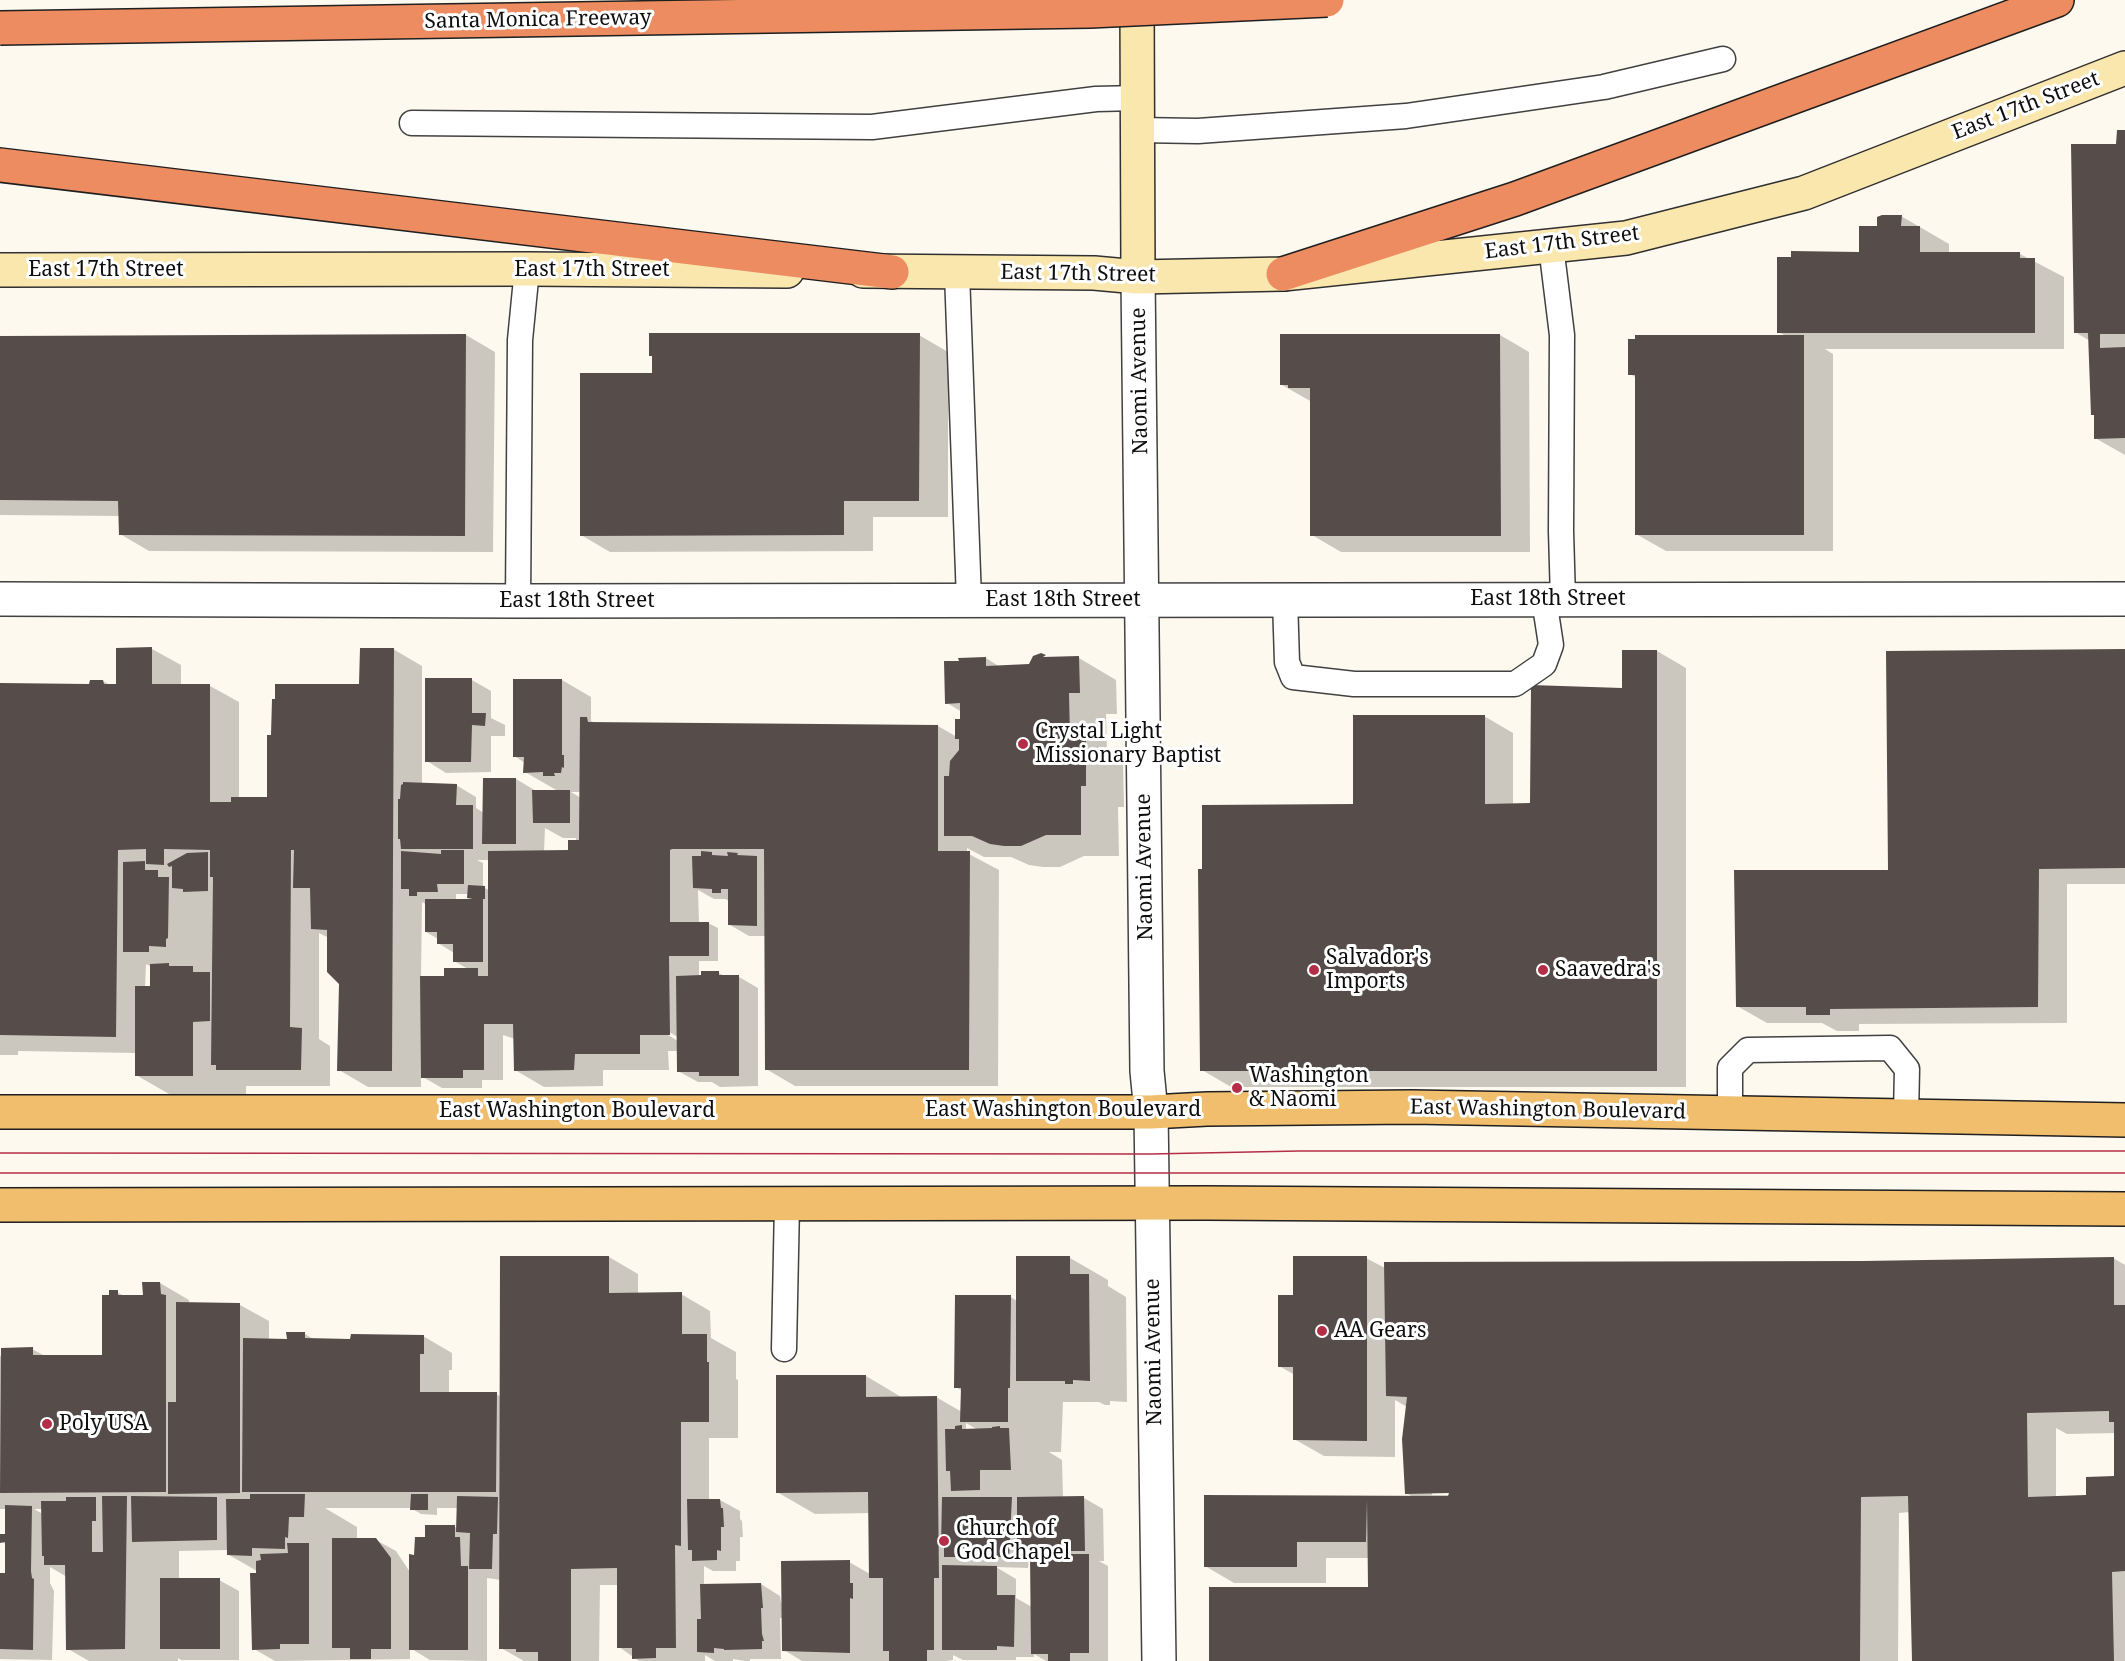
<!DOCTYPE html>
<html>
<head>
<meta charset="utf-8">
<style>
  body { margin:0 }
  canvas { display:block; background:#fef9ef }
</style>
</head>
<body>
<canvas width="2125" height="1661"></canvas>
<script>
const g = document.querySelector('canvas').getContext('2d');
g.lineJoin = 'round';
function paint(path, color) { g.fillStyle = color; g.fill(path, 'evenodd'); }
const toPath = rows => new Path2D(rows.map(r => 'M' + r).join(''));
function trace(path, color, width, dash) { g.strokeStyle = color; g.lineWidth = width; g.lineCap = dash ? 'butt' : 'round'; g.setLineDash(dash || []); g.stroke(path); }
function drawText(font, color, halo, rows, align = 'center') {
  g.font = font + ' "Noto Serif",serif'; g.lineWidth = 6; g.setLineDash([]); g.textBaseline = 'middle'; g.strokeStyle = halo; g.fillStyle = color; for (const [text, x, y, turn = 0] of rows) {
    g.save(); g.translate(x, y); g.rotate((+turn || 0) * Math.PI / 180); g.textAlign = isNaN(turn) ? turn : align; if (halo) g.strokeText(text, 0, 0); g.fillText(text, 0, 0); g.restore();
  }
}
const shadow = toPath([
  [2125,132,2125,455,2095,438,2095,416,2092,414,2090,341,2075,332,2118,145],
  [1901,216,1949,244,1949,253,2020,254,2064,277,2064,349,1825,349,1833,354,1833,551,1666,551,1636,534,1637,378,1630,374,1787,337,1779,332,1860,253,1878,227],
  [466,335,495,352,493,552,149,551,120,534,120,516,0,515,0,337],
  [919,335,948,352,948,517,873,517,873,551,610,552,581,535,654,374],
  [1500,335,1529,352,1530,552,1341,552,1312,535,1312,402,1282,385],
  [152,649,181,665,181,685,210,686,239,702,239,798,269,798,361,685,393,649,422,666,422,784,456,785,476,797,476,808,484,813,516,779,536,791,558,791,525,772,525,763,514,756,562,680,591,697,591,721,597,724,938,726,957,737,962,721,962,712,947,703,960,662,986,658,1000,667,1030,666,1038,655,1048,659,1079,658,1116,680,1117,714,1106,714,1107,752,1123,761,1124,807,1118,807,1119,856,1084,856,1060,867,1043,867,1029,865,1011,857,984,857,967,848,967,853,999,870,998,1086,795,1086,766,1069,766,936,749,936,730,925,730,901,725,899,714,899,698,890,699,923,708,923,718,928,718,961,699,961,699,977,719,973,726,977,739,977,758,988,758,1086,720,1087,712,1082,698,1082,678,1071,678,1051,668,1051,669,1070,603,1070,603,1086,544,1087,515,1070,515,1039,503,1035,503,1080,482,1080,482,1088,442,1088,421,1076,421,1087,368,1087,339,1070,340,983,329,938,319,933,319,1039,330,1046,330,1086,246,1086,246,1106,190,1106,136,1075,137,1053,18,1051,18,1055,0,1055,0,685,91,685,103,681,110,685,118,685],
  [571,792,581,792,581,798],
  [545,828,563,838,576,838,576,841,569,851,544,852],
  [477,860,489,860,489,890,483,887,483,863],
  [456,894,469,894,469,897,474,901,456,901],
  [422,902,427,905,426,932,438,939,438,943,454,953,454,961,468,969,445,977,421,977],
  [146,964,152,967,152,987,145,987],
  [665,1030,678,1037,678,1041,663,1032],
  [1657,651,1686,668,1686,1087,1231,1087,1202,1070,1354,805,1484,716,1513,733,1513,805,1531,805,1624,690,1623,652],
  [2125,651,2125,884,2067,884,2067,1023,1859,1024,1859,1031,1837,1031,1822,1023,1767,1023,1737,1006,1890,871],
  [472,680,491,691,491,718,505,725,505,736,491,736,491,772,446,773,427,761],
  [609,1257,638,1274,638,1294,681,1294,710,1311,711,1338,736,1352,736,1379,738,1380,738,1438,709,1438,709,1500,720,1500,740,1511,740,1519,742,1521,743,1537,740,1537,740,1561,736,1561,736,1571,713,1571,704,1566,704,1585,761,1584,780,1596,781,1603,849,1562,870,1574,870,1513,815,1514,777,1492,866,1376,903,1398,936,1397,962,1412,962,1391,956,1387,1011,1297,1017,1301,1070,1258,1108,1280,1108,1286,1126,1297,1127,1402,1110,1401,1110,1405,1105,1405,1099,1402,1063,1402,1061,1452,1049,1452,1062,1460,1063,1498,1084,1498,1103,1509,1104,1561,1099,1561,1108,1566,1108,1661,1046,1661,1034,1654,1034,1657,1016,1657,1016,1660,963,1660,953,1655,953,1660,946,1661,802,1661,784,1650,783,1618,780,1618,781,1659,750,1659,750,1661,745,1661,733,1659,733,1661,715,1661,705,1655,705,1661,639,1661,619,1647,619,1585,600,1585,599,1661,524,1661,501,1648,501,1580,487,1578,487,1661,430,1660,410,1648,410,1659,275,1661,254,1649,257,1571,229,1555,229,1550,179,1551,179,1580,219,1580,239,1591,239,1660,181,1660,178,1658,178,1661,89,1661,68,1649,67,1577,50,1567,50,1583,54,1591,52,1660,0,1659,0,1574,6,1574,7,1545,2,1542,6,1535,7,1509,0,1509,0,1356,32,1349,45,1356,104,1356,110,1296,117,1292,126,1297,144,1297,160,1283,189,1300,189,1304,240,1305,269,1321,269,1340,288,1340,305,1334,315,1340,352,1340,423,1336,452,1353,452,1370,449,1370,449,1394,496,1394,501,1397],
  [966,1423,978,1430,966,1429],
  [325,1508,411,1508,421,1514,437,1515,437,1508,459,1508,458,1529,455,1527,427,1527,427,1538,416,1556,410,1572,396,1551,376,1540,357,1540,357,1527],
  [34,1509,43,1509,43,1514],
  [1029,1557,1032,1558,1032,1607,1016,1598,1016,1579,996,1567,1028,1568],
  [1366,1258,1385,1268,2113,1258,2125,1265,2125,1661,1914,1661,1910,1512,1899,1513,1898,1661,1211,1661,1369,1591,1369,1558,1326,1558,1326,1583,1234,1583,1205,1566,1206,1496,1413,1497,1406,1493,1407,1407,1395,1400,1395,1457,1324,1456,1294,1439,1295,1375,1279,1366,1294,1297],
  [2056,1428,2067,1434,2116,1433,2114,1478,2088,1497,2056,1497],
  [1432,1492,1456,1492,1456,1495,1432,1495]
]);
const building = toPath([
  [2117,130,2125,130,2125,334,2100,334,2100,348,2125,347,2125,438,2094,439,2094,415,2091,415,2088,333,2074,333,2071,144,2116,144],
  [1882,215,1902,215,1901,226,1920,226,1920,252,2020,252,2020,258,2035,258,2035,333,1777,333,1777,257,1791,257,1791,251,1859,252,1859,226,1877,226,1877,217],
  [649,333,920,333,919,501,844,501,844,535,580,536,580,373,652,373,652,356,649,356],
  [466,334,465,536,119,535,118,501,0,500,0,336],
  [1280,334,1500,334,1501,536,1310,536,1310,388,1288,388,1288,385,1280,385],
  [1635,335,1804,335,1804,535,1635,535,1635,375,1628,375,1628,339,1635,339],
  [152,647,152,684,210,684,210,802,231,802,231,797,267,797,267,735,271,735,272,699,275,699,275,684,359,684,360,648,394,648,392,1071,337,1071,339,984,327,972,327,930,311,929,310,888,293,888,294,850,291,850,290,1027,302,1028,301,1070,216,1070,216,1065,211,1065,213,877,210,877,210,850,164,849,164,865,146,864,146,849,118,850,116,1037,0,1035,0,683,89,684,90,680,103,680,104,684,116,684,116,648],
  [2125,649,2125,868,2039,869,2038,1007,1830,1009,1830,1015,1806,1015,1806,1007,1736,1007,1734,870,1888,870,1886,651],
  [1622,650,1657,650,1657,1071,1200,1071,1198,869,1202,869,1202,805,1353,804,1353,715,1485,715,1485,804,1530,803,1531,685,1622,688],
  [1041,653,1046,655,1043,657,1079,656,1080,693,1069,693,1070,738,1086,738,1086,786,1081,786,1081,835,1046,835,1021,846,1004,846,990,844,972,836,944,836,944,776,949,776,950,761,959,750,959,739,955,739,955,719,960,719,960,703,945,704,944,661,959,661,958,658,986,657,986,666,1029,664,1033,656],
  [425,678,472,678,472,713,486,713,485,726,472,725,471,762,425,762],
  [513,679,562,679,562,755,564,755,564,768,562,767,561,773,554,773,555,776,543,776,543,772,523,773,524,757,513,757],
  [580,717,587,717,588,722,938,725,938,851,970,851,969,1070,765,1070,764,849,672,849,670,850,670,922,709,922,709,956,669,956,670,1035,640,1035,640,1054,575,1054,574,1070,514,1071,513,1024,484,1024,484,1070,463,1070,463,1078,421,1078,420,976,444,976,444,968,478,968,478,976,488,976,488,851,568,850,568,840,579,840],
  [483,778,516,778,516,844,482,844],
  [403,782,457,784,456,805,473,805,473,849,401,849,400,839,398,839,398,799,400,799,401,785,403,784],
  [532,790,570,790,570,823,533,823],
  [441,850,464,850,464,884,437,884,438,892,417,892,417,896,409,896,409,889,401,889,401,851,441,854],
  [701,851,712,852,712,855,728,856,727,852,738,853,737,855,757,856,757,926,728,925,728,889,721,889,721,893,712,893,712,889,693,888,692,856,701,856],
  [208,852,208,891,183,892,183,889,172,888,172,866,169,867,167,864,187,853],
  [145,861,145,870,158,870,158,877,169,877,168,938,166,939,166,947,149,946,149,952,123,952,123,862],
  [468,885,485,886,485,899,483,899,483,962,453,962,453,944,437,944,437,932,425,932,425,899,473,899,467,898],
  [169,963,169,966,193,966,193,972,210,972,210,1021,193,1022,193,1076,135,1076,135,986,150,986,150,964],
  [701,971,719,971,719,975,739,975,739,1076,699,1076,699,1072,677,1072,676,976,701,975],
  [500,1256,609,1256,609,1293,682,1292,682,1334,707,1334,707,1362,709,1362,709,1422,681,1422,681,1546,675,1545,676,1648,656,1648,656,1658,632,1659,632,1648,617,1648,617,1568,571,1569,571,1661,538,1661,538,1652,516,1652,516,1649,499,1649],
  [1016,1256,1070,1256,1070,1274,1089,1274,1090,1381,1073,1380,1073,1384,1065,1384,1065,1381,1016,1381],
  [1293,1256,1367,1256,1367,1441,1293,1440,1293,1367,1278,1367,1278,1295,1293,1295],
  [2114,1257,2114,1305,2125,1305,2125,1571,2112,1572,2114,1661,1912,1661,1908,1496,1861,1497,1860,1661,1367,1661,1367,1649,1367,1661,1209,1661,1209,1587,1368,1587,1367,1500,1366,1542,1297,1542,1297,1567,1204,1567,1204,1495,1448,1496,1449,1493,1405,1494,1402,1439,1407,1397,1386,1396,1384,1262,1863,1261],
  [2109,1411,2109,1422,2114,1422,2114,1476,2086,1477,2086,1495,2028,1497,2027,1413],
  [142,1282,160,1282,161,1294,166,1295,166,1492,0,1493,1,1348,33,1347,33,1355,102,1355,102,1295,109,1295,109,1290,118,1290,118,1295,143,1295],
  [955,1295,1011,1295,1010,1388,1008,1388,1008,1422,960,1422,961,1388,954,1388],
  [176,1302,240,1303,240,1493,168,1494,168,1402,176,1402],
  [286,1332,305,1332,305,1338,350,1339,351,1334,424,1335,424,1354,420,1354,420,1392,497,1392,496,1492,242,1492,243,1338,287,1339],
  [776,1375,866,1375,866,1397,937,1396,939,1578,934,1578,934,1650,927,1650,927,1661,889,1661,889,1651,883,1651,883,1578,869,1578,868,1492,776,1493],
  [962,1425,962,1429,992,1428,992,1427,1000,1426,1000,1428,1009,1428,1011,1470,980,1470,980,1490,951,1491,950,1471,946,1471,945,1429,955,1429,955,1426],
  [250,1494,305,1494,304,1517,289,1517,288,1538,285,1537,285,1549,252,1548,252,1556,227,1555,226,1499,250,1499],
  [411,1494,428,1494,428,1510,410,1510],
  [102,1496,127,1496,125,1649,66,1650,65,1565,44,1565,44,1556,42,1556,41,1501,66,1501,66,1497,96,1497,96,1521,92,1521,92,1552,103,1552],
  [131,1496,217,1497,217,1540,132,1542],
  [457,1496,498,1497,497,1534,493,1534,492,1569,469,1569,470,1533,456,1532],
  [1084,1496,1085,1551,1017,1551,1017,1497],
  [942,1497,1012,1497,1009,1557,944,1557,944,1545,941,1546],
  [687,1499,720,1499,721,1508,723,1508,724,1527,721,1527,721,1551,717,1550,717,1560,692,1561,692,1550,688,1550],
  [5,1505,32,1506,31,1571,32,1578,34,1579,33,1650,0,1649,0,1573,5,1573,5,1542,0,1543,0,1534,5,1534],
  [425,1525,455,1525,455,1537,460,1537,461,1566,468,1566,468,1650,409,1650,409,1554,414,1555,415,1537,425,1537],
  [332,1538,376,1538,391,1558,391,1649,371,1649,371,1659,350,1659,350,1648,332,1648],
  [287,1543,309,1543,309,1644,280,1644,280,1649,252,1650,250,1573,256,1573,256,1561,261,1560,260,1554,288,1553],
  [1030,1554,1089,1554,1089,1653,1070,1653,1070,1661,1048,1661,1048,1654,1031,1654],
  [850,1560,850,1583,853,1583,853,1599,850,1598,850,1653,782,1651,781,1561],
  [942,1565,997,1566,997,1595,1015,1595,1014,1647,997,1646,997,1650,942,1650],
  [160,1578,220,1578,220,1649,160,1649],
  [761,1583,763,1608,761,1608,762,1634,764,1641,762,1641,762,1649,724,1650,724,1649,714,1648,714,1653,697,1652,697,1619,701,1619,700,1584]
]);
const lane = toPath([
  [412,123,872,127,1096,99,1138,98],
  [1138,130,1198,131,1406,116,1604,87,1723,59],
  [1551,246,1562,335,1561,531,1563,600],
  [957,273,969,600],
  [1285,599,1287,662,1293,677,1354,684,1515,684,1544,664,1551,645,1544,599],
  [518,601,520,340,527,269],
  [1730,1113,1730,1068,1748,1050,1890,1048,1907,1069,1906,1116],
  [784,1349,787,1204]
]);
const street = toPath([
  [1138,277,1147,1071,1151,1112,1159,1661],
  [0,599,518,601,2125,599]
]);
const secondary = toPath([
  [1137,0,1138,277],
  [0,270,527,269,787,271],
  [863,271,1094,273,1138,277,1283,274,1626,238,1804,193,2125,68]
]);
const primary = toPath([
  [0,1112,1151,1112,1207,1109,1412,1107,2125,1120],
  [0,1205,1206,1203,2125,1209]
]);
const highway = toPath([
  [0,165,892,272],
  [1283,274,1515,199,2057,0]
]);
const tram = toPath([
  [0,1153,1151,1154,1299,1151,2125,1151],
  [0,1173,2125,1173]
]);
const highwayBridge = toPath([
  [0,28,1090,11,1327,0]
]);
const markers = [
  [1023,744,6,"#b52e47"],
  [1314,970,6,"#b52e47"],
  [1543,970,6,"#b52e47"],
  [1237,1088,6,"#b52e47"],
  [1322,1331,6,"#b52e47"],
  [47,1424,6,"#b52e47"],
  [944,1541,6,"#b52e47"]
];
const streetNames = [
  ["Santa Monica Freeway",538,20,-1],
  ["East 17th Street",2026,106,-21],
  ["East 17th Street",1562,243,-7],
  ["East 17th Street",106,270],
  ["East 17th Street",592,270],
  ["East 17th Street",1078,274,1],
  ["Naomi Avenue",1140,381,-91],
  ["East 18th Street",1548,599],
  ["East 18th Street",1063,600],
  ["East 18th Street",577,601],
  ["Naomi Avenue",1145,867,-91],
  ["East Washington Boulevard",1063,1110],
  ["East Washington Boulevard",1548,1110,1],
  ["East Washington Boulevard",577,1111],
  ["Naomi Avenue",1154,1352,-91]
];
const poiNames = [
  ["Crystal Light",1035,732],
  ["Missionary Baptist",1035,756],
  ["Salvador's",1326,958],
  ["Imports",1326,982],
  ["Saavedra's",1555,970],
  ["Washington",1249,1076],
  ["& Naomi",1249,1100],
  ["AA Gears",1334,1331],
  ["Poly USA",59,1424],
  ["Church of",956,1529],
  ["God Chapel",956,1553]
];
paint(shadow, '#0003');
paint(building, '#564d4b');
trace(lane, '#414141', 27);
trace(street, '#414141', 36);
trace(secondary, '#303030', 36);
trace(primary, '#1f1f1f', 36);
trace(highway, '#1f1f1f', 36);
trace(lane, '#fff', 24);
trace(street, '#fff', 33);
trace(secondary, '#fae7ae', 33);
trace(primary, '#f0be6d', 33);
trace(highway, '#ec8c60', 33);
trace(tram, '#b52e47', 1.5);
trace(highwayBridge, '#1f1f1f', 36, []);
trace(highwayBridge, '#ec8c60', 33);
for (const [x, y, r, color] of markers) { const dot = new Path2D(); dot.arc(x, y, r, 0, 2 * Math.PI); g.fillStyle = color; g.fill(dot); trace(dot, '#fff', 2); }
drawText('21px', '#0e0e0e', '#fff', streetNames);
drawText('21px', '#0e0e0e', '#fff', poiNames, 'left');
</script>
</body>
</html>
